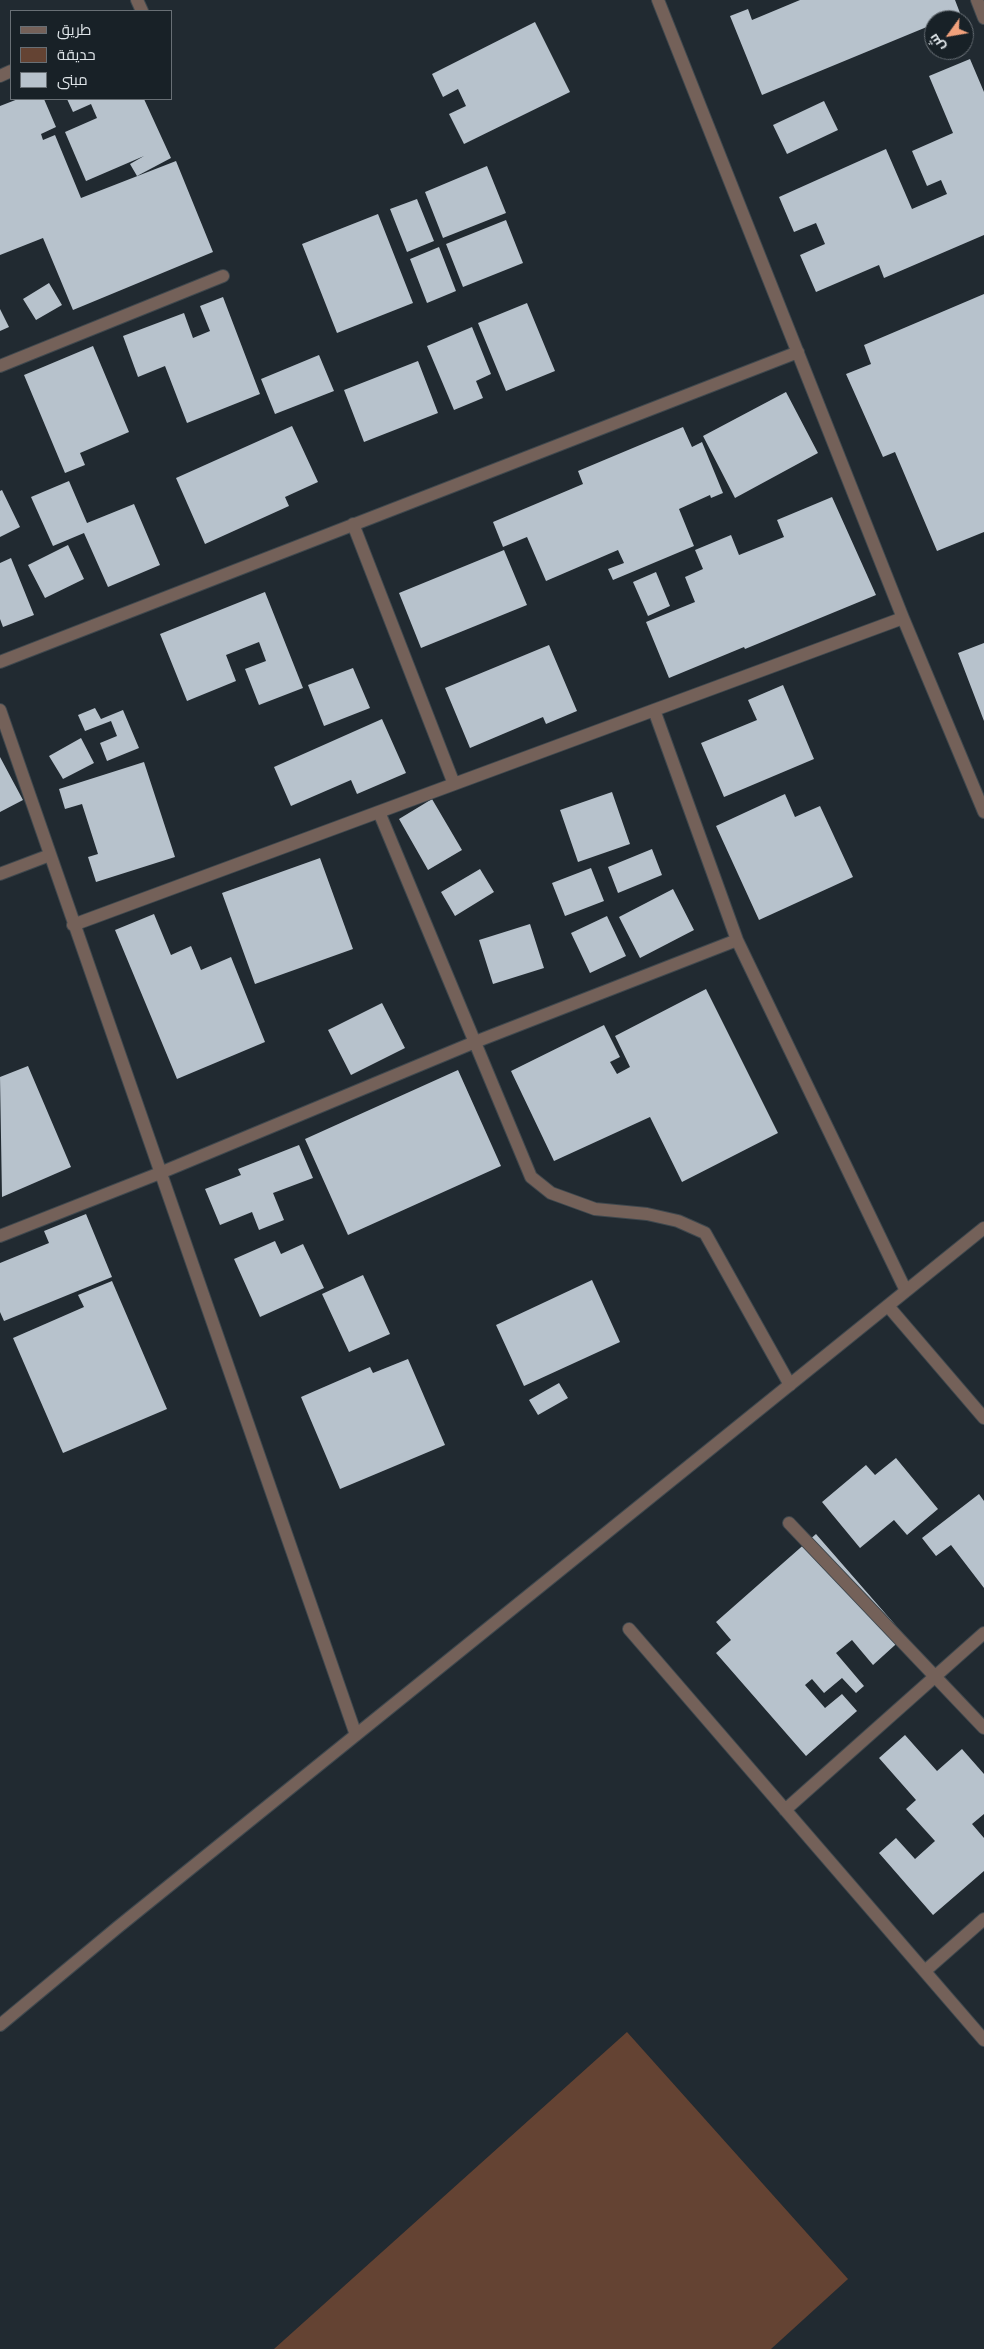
<!DOCTYPE html>
<html>
<head>
<meta charset="utf-8">
<style>
  body { margin:0 }
  #map { position:relative; width:984px; height:2349px; overflow:hidden; background:#212a31; font-family:"Alegreya Sans",Cairo,sans-serif }
  canvas { display:block }
  .legend { position:absolute; left:10px; top:10px; width:162px; height:90px; box-sizing:border-box; background:#182127; border:1px solid #686f75; margin:0; padding:6px 9px; list-style:none; font-size:15px; color:#dfe5e9 }
  .legend li { display:flex; align-items:center; gap:10px; height:25px }
  .legend b { width:25px; border:1px solid #686f75 }
  .north { position:absolute; left:924px; top:10px; width:50px; height:50px; box-sizing:border-box; background:#182127; border:1px solid #686f75; border-radius:50%; rotate:238deg; font-size:14px; font-weight:700; line-height:20px; text-align:center; color:#dfe5e9 }
  .north::after { content:''; display:block; margin:auto; width:18px; height:22px; background:#f1a17c; clip-path:polygon(50% 0,100% 100%,50% 72%,0 100%) }
</style>
</head>
<body>
<div id="map">
<canvas width="984" height="2349"></canvas>
<ul class="legend">
<li><b style="height:6px;background:#746159"></b>طريق</li>
<li><b style="height:14px;background:#644333"></b>حديقة</li>
<li><b style="height:14px;background:#b7c2cc"></b>مبنى</li>
</ul>
<div class="north">ش</div>
</div>
<script>
const g = document.querySelector('canvas').getContext('2d');
g.lineJoin = 'round';
function paint(path, color) { g.fillStyle = color; g.fill(path, 'evenodd'); }
const toPath = rows => new Path2D(rows.map(r => 'M' + r).join(''));
function trace(path, color, width, dash) { g.strokeStyle = color; g.lineWidth = width; g.lineCap = dash ? 'butt' : 'round'; g.setLineDash(dash || []); g.stroke(path); }
const green = toPath([
  [627,2032,848,2279,771,2349,274,2349]
]);
const building = toPath([
  [800,0,955,0,960,13,944,20,934,20,934,24,762,95,730,16,748,9,752,20],
  [535,22,570,92,464,144,449,114,466,106,458,89,443,97,432,74],
  [970,59,984,92,984,235,884,278,879,265,816,292,800,255,825,244,816,223,794,232,779,197,886,149,912,209,947,194,941,180,927,186,912,151,953,133,929,76],
  [18,99,44,99,56,127,41,134,43,140,55,135,81,198,176,161,213,252,73,310,43,238,0,255,0,106],
  [67,99,144,99,171,158,137,176,130,164,144,156,86,181,65,132,97,118,91,104,73,112],
  [824,101,838,130,787,154,773,125],
  [487,166,506,213,443,238,425,192],
  [417,199,434,241,407,252,390,209],
  [378,214,413,303,337,333,302,244],
  [506,220,523,263,463,287,446,244],
  [439,247,456,291,427,303,410,259],
  [49,283,62,305,36,320,23,299],
  [984,294,984,532,937,551,895,452,883,457,846,374,871,364,864,345],
  [223,297,260,394,187,423,165,366,138,377,123,336,184,313,193,338,210,331,200,306],
  [527,303,555,371,506,391,478,323],
  [0,309,9,327,0,331],
  [472,327,491,374,476,381,483,398,454,410,427,346],
  [93,346,129,432,80,453,85,465,65,473,24,375],
  [319,355,334,391,275,414,261,379],
  [418,361,438,413,364,442,344,390],
  [786,392,818,453,735,498,703,436],
  [292,426,318,482,285,497,289,506,205,544,176,478],
  [683,427,692,447,702,442,723,493,711,498,710,495,679,509,694,546,613,580,608,569,624,563,618,550,546,581,527,537,503,547,493,522,583,484,578,471],
  [69,481,87,523,134,504,160,565,108,587,84,533,53,546,31,497],
  [2,490,20,527,0,537,0,491],
  [832,497,876,595,745,649,744,647,669,678,646,622,695,602,685,577,703,569,695,550,731,535,739,555,784,537,777,520],
  [68,545,84,579,45,598,28,565],
  [504,550,527,605,421,648,399,593],
  [11,558,34,615,3,627,0,619,0,563],
  [656,572,670,606,648,616,633,582],
  [265,592,303,688,259,705,245,669,266,661,259,642,226,655,236,681,187,701,160,634],
  [984,643,984,721,958,653],
  [549,645,577,711,546,724,543,717,470,748,445,688],
  [353,668,370,708,324,726,308,685],
  [783,685,814,759,724,797,701,743,757,720,748,700],
  [95,708,101,719,123,710,139,748,107,761,100,743,117,736,111,721,85,731,78,715],
  [382,719,406,773,357,794,351,780,291,806,274,767],
  [81,738,94,763,63,779,49,756],
  [0,757,23,800,0,812],
  [144,762,175,857,96,882,88,857,98,854,82,804,65,809,59,789],
  [612,792,630,844,578,862,560,810],
  [785,794,795,817,820,806,853,877,759,920,716,826],
  [432,799,462,850,428,870,399,819],
  [652,849,662,875,618,893,608,867],
  [320,858,353,949,255,984,222,893],
  [591,868,604,901,565,916,552,883],
  [480,869,494,892,455,916,441,892],
  [673,889,694,930,640,958,619,917],
  [154,914,171,955,191,946,201,970,231,957,265,1042,177,1079,115,930],
  [607,916,626,956,590,973,571,933],
  [530,924,544,968,493,984,479,940],
  [706,989,778,1133,682,1182,650,1117,554,1161,511,1071,604,1025,620,1057,610,1062,617,1074,630,1067,615,1036],
  [382,1003,405,1048,351,1075,328,1030],
  [28,1066,71,1167,2,1197,0,1077],
  [458,1070,501,1166,348,1235,305,1139],
  [299,1145,313,1178,273,1193,284,1220,259,1230,252,1212,220,1225,205,1189,241,1175,238,1169],
  [86,1214,112,1277,4,1321,0,1312,0,1263,49,1243,44,1231],
  [275,1241,281,1254,303,1244,324,1288,260,1317,234,1259],
  [363,1275,390,1334,349,1352,322,1294],
  [592,1280,620,1342,524,1386,496,1325],
  [112,1281,167,1409,63,1453,13,1338,84,1307,78,1295],
  [408,1359,445,1445,340,1489,301,1397,370,1367,373,1373],
  [559,1383,568,1398,538,1415,529,1400],
  [896,1458,938,1509,907,1535,894,1520,860,1548,822,1502,866,1465,875,1475],
  [979,1494,984,1501,984,1588,951,1545,936,1556,922,1538],
  [816,1534,905,1636,873,1665,852,1640,836,1653,864,1686,856,1693,842,1678,824,1693,812,1679,805,1685,825,1708,842,1694,857,1711,806,1756,716,1653,731,1640,716,1622],
  [905,1735,937,1771,962,1749,984,1774,984,1814,972,1824,984,1838,984,1871,933,1915,879,1853,896,1838,915,1859,935,1841,906,1809,916,1800,879,1758]
]);
const minor = toPath([
  [137,0,142,11],
  [658,0,903,618,984,812],
  [977,0,984,18],
  [0,76,11,71],
  [0,366,223,276],
  [353,524,454,784],
  [0,662,798,352],
  [0,710,356,1735],
  [654,710,737,940,906,1291],
  [379,812,531,1177,551,1193,595,1209,647,1214,678,1221,705,1233,790,1385],
  [0,874,50,855],
  [73,925,903,618],
  [0,1236,160,1173,475,1042,737,940],
  [888,1306,984,1418],
  [789,1523,984,1728],
  [629,1629,984,2040],
  [785,1810,984,1633],
  [925,1971,984,1919],
  [0,2025,118,1927,984,1228]
]);
paint(green, '#644333');
paint(building, '#b7c2cc');
trace(minor, '#3f484e', 14);
trace(minor, '#746159', 12);
</script>
</body>
</html>
